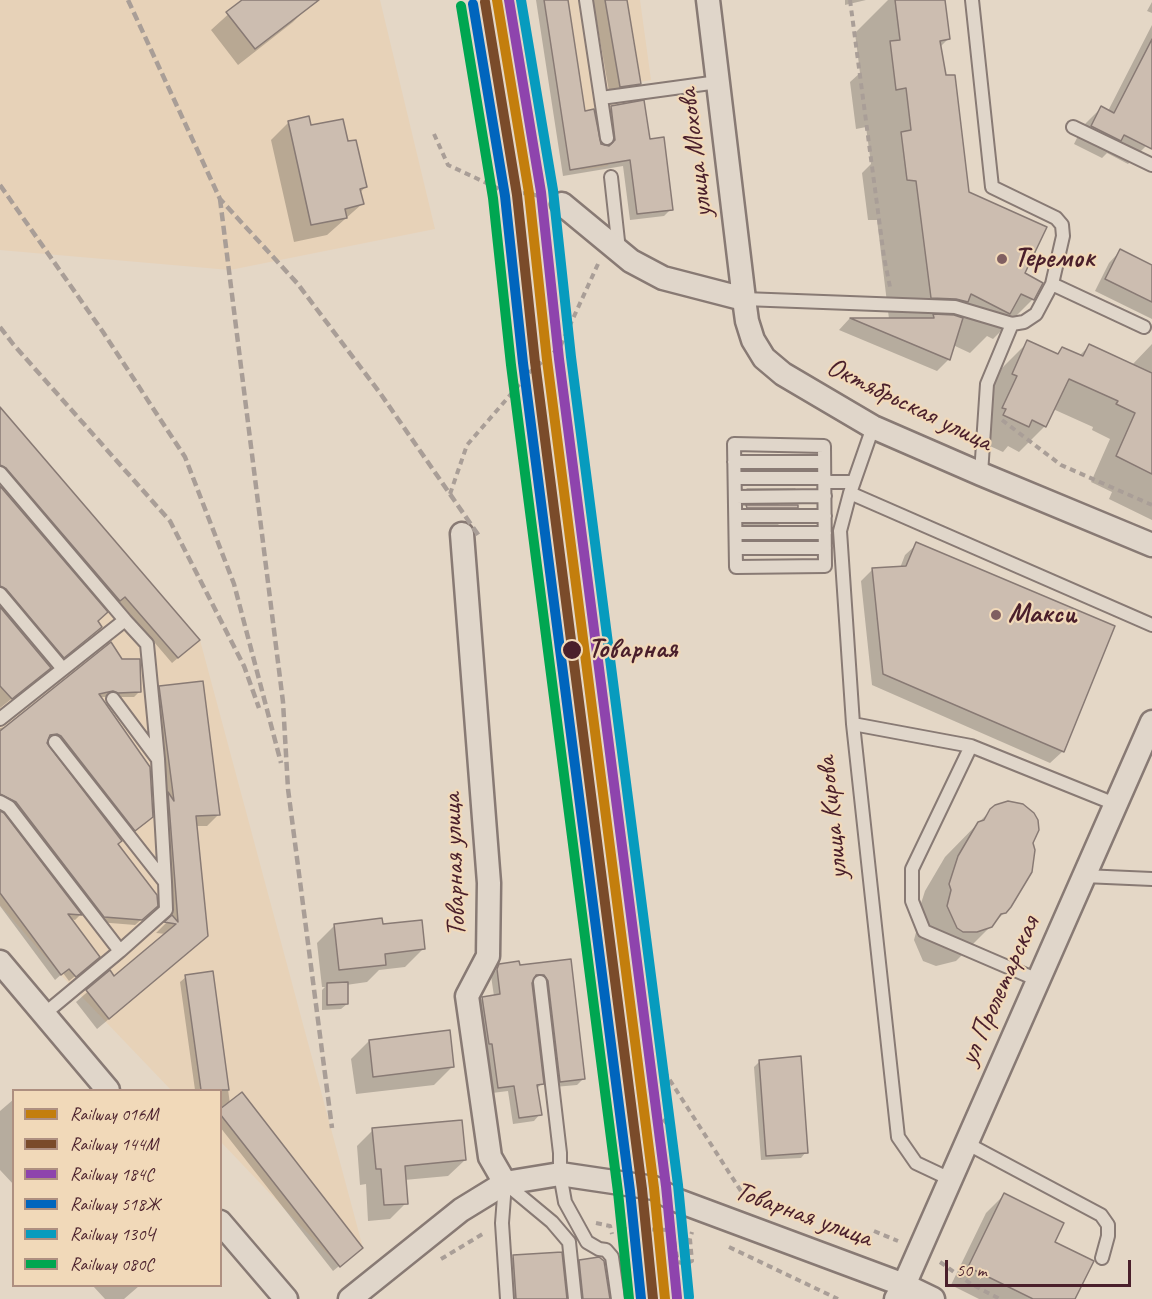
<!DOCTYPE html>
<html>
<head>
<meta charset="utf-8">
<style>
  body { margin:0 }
  #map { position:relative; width:1152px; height:1299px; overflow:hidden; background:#e4d7c6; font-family:Caveat,sans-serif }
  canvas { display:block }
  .legend { position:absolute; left:12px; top:1089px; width:210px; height:198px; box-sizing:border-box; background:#f1d9b9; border:2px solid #ae8f80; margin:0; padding:8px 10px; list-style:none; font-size:18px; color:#4a1f2b }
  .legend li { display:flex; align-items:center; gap:12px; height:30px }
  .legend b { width:30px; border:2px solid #ae8f80 }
  .scale { position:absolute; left:945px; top:1260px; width:186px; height:27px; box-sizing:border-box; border:3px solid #4a1f2b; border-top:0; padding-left:8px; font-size:18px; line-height:21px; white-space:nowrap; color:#4a1f2b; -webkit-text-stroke:4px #f1d9b9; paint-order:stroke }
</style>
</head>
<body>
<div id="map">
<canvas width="1152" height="1299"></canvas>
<ul class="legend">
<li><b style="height:8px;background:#c37e0d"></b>Railway 016М</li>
<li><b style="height:8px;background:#7a4b2a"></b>Railway 144М</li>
<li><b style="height:8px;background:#8e44ad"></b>Railway 184С</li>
<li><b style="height:8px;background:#0065bd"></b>Railway 518Ж</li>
<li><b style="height:8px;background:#079bbe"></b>Railway 130Ч</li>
<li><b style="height:8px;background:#00a651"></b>Railway 080С</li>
</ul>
<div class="scale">50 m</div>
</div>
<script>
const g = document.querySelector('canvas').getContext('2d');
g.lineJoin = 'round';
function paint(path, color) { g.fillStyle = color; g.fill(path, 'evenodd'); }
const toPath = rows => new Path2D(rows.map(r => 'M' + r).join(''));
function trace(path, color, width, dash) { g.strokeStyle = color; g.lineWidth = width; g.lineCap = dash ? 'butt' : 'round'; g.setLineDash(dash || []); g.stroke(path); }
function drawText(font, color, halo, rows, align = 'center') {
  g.font = font + ' Caveat,sans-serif'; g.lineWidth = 4.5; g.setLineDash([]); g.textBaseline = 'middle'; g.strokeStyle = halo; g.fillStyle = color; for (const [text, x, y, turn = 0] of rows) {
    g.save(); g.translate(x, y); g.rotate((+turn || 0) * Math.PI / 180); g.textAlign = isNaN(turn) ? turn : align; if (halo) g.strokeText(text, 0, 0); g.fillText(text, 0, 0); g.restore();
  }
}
const built = toPath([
  [0,0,380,0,435,229,230,270,0,250],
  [558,0,640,0,651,80,628,84,635,137,604,141,608,166,581,170],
  [0,407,200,640,363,1248,340,1267,221,1142,220,1090,171,1090,61,975,0,905]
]);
const shadow = toPath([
  [244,0,305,0,309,6,293,22,238,65,211,30],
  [536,0,567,0,584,112,603,147,608,147,604,115,611,108,649,141,671,209,664,216,630,220,623,166,563,176],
  [593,0,626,0,639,84,629,94,610,97],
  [845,0,866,0,845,5],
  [888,0,944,0,949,38,940,47,968,193,1023,274,1033,299,993,339,987,336,970,353,953,345,949,359,937,371,839,330,850,318,889,319,877,220,868,220,862,173,871,164,866,127,856,129,850,82,860,73,855,33],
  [1152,2,1152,13,1147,11],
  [1152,25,1152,134,1146,146,1128,164,1107,153,1102,158,1074,144,1083,126,1101,108,1108,111],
  [289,122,310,127,346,143,365,187,360,193,362,204,327,235,294,242,271,140],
  [1120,251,1152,267,1152,319,1095,291,1109,263],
  [1028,342,1056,355,1062,348,1079,356,1089,346,1132,365,1152,344,1152,527,1152,520,1109,499,1112,492,1091,482,1110,439,1092,430,1093,427,1053,409,1045,426,1019,452,1008,446,1003,452,979,441,981,435,977,433,992,402,987,400,1002,368],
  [0,409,193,645,172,663,119,601,114,606,0,473],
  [0,488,97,621,95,633,58,662,0,594],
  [747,488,796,488,777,506,796,507,778,525,729,525,748,506,729,506],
  [917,544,1113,627,1062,752,1050,763,872,685,861,581,873,569,900,568,905,555],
  [0,609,44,673,0,708],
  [111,644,140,691,134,697,99,697,146,823,129,835,51,739,47,740,45,743,117,844,150,912,135,925,98,922,0,801,0,728,6,727],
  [160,687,219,814,207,826,196,826,195,947,97,1029,76,1002,110,972,114,978,166,934,156,933,166,923,149,699],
  [991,810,1005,912,956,961,936,966,923,961,914,940,918,925,916,919,925,891,945,857],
  [0,813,80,915,75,920,71,919,93,962,69,981,63,973,55,980,0,906],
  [334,926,423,949,405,967,379,970,367,982,346,985,347,1004,341,1009,322,1010,322,990,325,987,322,987,317,943],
  [570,960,583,1079,577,1085,554,1087,540,983,531,980,542,1083,537,1089,540,1114,534,1121,513,1124,508,1091,492,1093,486,1049,483,1050,476,1004,483,998,494,996,491,976,500,966,519,966],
  [212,973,230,1104,355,1253,333,1271,220,1127,220,1090,195,1090,180,982,186,977],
  [369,1041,452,1067,434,1085,356,1094,351,1059],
  [760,1061,806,1152,801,1158,761,1160,754,1067],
  [14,1099,14,1185,0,1170,0,1111],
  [373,1130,465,1160,448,1176,404,1180,406,1203,390,1219,368,1221,366,1184,360,1185,357,1146],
  [1004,1195,1053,1243,1073,1299,979,1299,951,1285,986,1213],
  [514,1256,565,1299,511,1299,508,1262],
  [580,1261,608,1299,578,1299,574,1267],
  [93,1286,139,1286,124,1299,105,1299]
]);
const building = toPath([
  [242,0,319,0,255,49,226,12,242,0],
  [544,0,568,0,585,111,594,109,601,144,609,146,615,140,611,106,644,100,650,139,664,137,673,210,637,214,630,160,570,170,544,0],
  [605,0,627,0,641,84,620,87,605,0],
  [895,0,945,0,950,39,940,41,946,75,955,75,969,192,1047,227,1025,273,1043,283,1034,300,1021,294,1010,314,971,294,968,302,956,299,931,298,916,181,907,180,901,132,911,130,906,88,896,90,890,41,900,40,895,0],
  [1152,39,1152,149,1124,135,1121,141,1091,126,1101,106,1114,113,1152,39],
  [309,116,311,125,343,119,348,141,356,140,367,187,360,189,364,204,345,209,347,218,311,225,288,121,309,116],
  [1120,249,1152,265,1152,302,1105,279,1120,249],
  [933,314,954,315,963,318,950,360,850,318,934,318,933,314],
  [1027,340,1058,354,1062,347,1083,356,1089,344,1152,373,1152,474,1116,456,1135,413,1116,404,1118,401,1069,379,1046,427,1032,420,1029,427,1003,415,1006,409,1002,408,1017,376,1012,374,1027,340],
  [0,407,200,640,178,658,125,597,120,601,6,468,0,465,0,407],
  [0,486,108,612,98,621,102,627,64,658,6,589,0,586,0,486],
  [746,505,798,505,798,508,747,508,746,505],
  [916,542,1115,626,1064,752,883,674,872,568,906,566,916,542],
  [0,607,51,668,12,699,0,686,0,607],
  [111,642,122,659,140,659,141,692,118,693,113,691,99,694,150,767,153,817,135,831,61,736,57,734,50,735,47,743,122,841,118,844,157,895,158,906,142,920,104,917,16,802,0,794,0,731,111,642],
  [203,681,220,815,196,816,208,936,109,1019,86,990,110,970,114,976,176,924,164,922,172,915,178,922,168,792,174,801,159,686,203,681],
  [1008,801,1023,804,1034,813,1038,820,1039,830,1033,843,1035,850,1032,872,1011,907,1006,913,1001,914,992,927,977,932,963,932,957,928,947,906,951,890,949,884,958,856,978,822,984,820,990,809,995,805,1008,801],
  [0,811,4,813,82,915,68,914,100,957,76,977,69,969,61,975,0,893,0,811],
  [382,918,383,924,422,920,425,949,385,954,386,965,339,970,334,924,382,918],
  [571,959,585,1079,560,1082,548,981,544,975,536,975,532,983,544,1084,537,1085,542,1115,519,1118,514,1086,498,1088,492,1044,489,1044,482,997,500,994,497,969,499,964,519,961,520,965,571,959],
  [213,971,229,1090,201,1090,185,975,213,971],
  [348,982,348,1004,327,1005,327,983,348,982],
  [450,1030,454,1067,373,1077,369,1040,450,1030],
  [801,1056,808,1153,766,1156,759,1060,801,1056],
  [242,1092,363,1248,340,1267,220,1114,220,1109,242,1092],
  [462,1120,466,1160,405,1166,408,1204,384,1205,381,1169,376,1169,372,1128,462,1120],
  [1004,1193,1064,1223,1055,1242,1094,1261,1075,1299,1033,1299,968,1267,1004,1193],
  [562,1252,567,1299,516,1299,513,1255,562,1252],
  [599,1257,604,1261,610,1299,583,1299,579,1260,599,1257]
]);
const path = toPath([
  [850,0,884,257,890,287],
  [434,134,448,165,510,194,529,193,541,197],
  [598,264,560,347,658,1113,669,1126],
  [1002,420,1061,465,1152,505],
  [450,494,467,445,531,371,559,348],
  [664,1071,746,1199],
  [596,1223,610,1226,612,1234],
  [874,1231,898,1241],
  [623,1243,623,1231,625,1229,672,1230,678,1262,685,1264,692,1261,690,1239,692,1232],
  [729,1247,838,1299],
  [441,1259,486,1232],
  [940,1262,971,1284,1000,1299]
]);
const lane = toPath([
  [586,0,607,138],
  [601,98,718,82],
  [1073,127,1152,165],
  [611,177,619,250],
  [1052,284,1144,327],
  [744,299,955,307,1012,324,1024,322,1036,314,1052,284,1063,236,1062,225,1056,218,992,187,972,0],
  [873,427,850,493,840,531,853,724,898,1137,916,1163,950,1179],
  [734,444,824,446,825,566,736,567,734,444],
  [734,462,824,462],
  [0,473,125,620,0,719],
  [981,474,987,384,1012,324],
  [735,478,825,478],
  [825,482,854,482],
  [850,493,1152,625],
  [735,497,825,496],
  [736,516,825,516],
  [736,533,825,533],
  [736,548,825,548],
  [0,594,63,669],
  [125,620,147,644,158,759,165,882],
  [113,699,157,758],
  [853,724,971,746,1115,804],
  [55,742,165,882,166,910,120,951],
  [971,746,912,869,912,901,924,931,1038,980],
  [0,802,9,807,120,951,43,1015],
  [1084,876,1152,879],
  [540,982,560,1153,560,1174,565,1202,587,1242,599,1249,606,1250,612,1257,618,1299],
  [966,1143,1101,1215,1108,1225,1108,1236,1102,1258],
  [505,1183,552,1222,569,1242,575,1299],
  [505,1183,502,1223,507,1299]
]);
const street = toPath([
  [708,0,744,299],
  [562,204,631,261,663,278,744,299,747,321,753,340,764,358,783,374,873,427,981,474,1152,545],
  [462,534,489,883,488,956,467,996,490,1157,505,1183],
  [0,962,108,1090],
  [220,1222,286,1299],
  [350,1299,461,1210,505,1183,560,1174,654,1188,676,1200,904,1285,933,1299],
  [896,1299,904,1285,1152,722]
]);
const rail = toPath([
  [128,0,220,199,297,283,380,393,479,536],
  [0,185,103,332,185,457,234,584,281,763],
  [220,199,283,702,288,789,332,1128],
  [0,327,13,344,170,521,244,666,259,708]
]);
const rail1 = toPath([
  [497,0,529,193,547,360,654,1188,665,1299]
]);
const rail2 = toPath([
  [485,2,517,195,535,362,642,1189,653,1299]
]);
const rail3 = toPath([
  [509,0,541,192,559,359,666,1186,677,1298]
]);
const rail4 = toPath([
  [473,4,505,196,523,363,630,1191,641,1299]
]);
const rail5 = toPath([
  [521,0,553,190,571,357,678,1185,689,1297]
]);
const rail6 = toPath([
  [461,6,493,198,511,365,618,1192,629,1299]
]);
const markers = [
  [1002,259,6,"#805f61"],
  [996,615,6,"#805f61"],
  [572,650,10,"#4a1f2b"]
];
const streetNames = [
  ["улица Мохова",696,153,-97],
  ["Октябрьская улица",909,405,26],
  ["улица Кирова",833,818,-96],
  ["Товарная улица",455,865,-92],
  ["ул Пролетарская",1000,991,-66],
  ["Товарная улица",803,1215,20]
];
const poiNames = [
  ["Теремок",1014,259],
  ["Макси",1008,615]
];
const stopNames = [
  ["Товарная",588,650]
];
paint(built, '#e7d2b8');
paint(shadow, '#0003');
paint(building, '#ccbdb0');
trace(building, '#887a74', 1.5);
trace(lane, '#887a74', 16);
trace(street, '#887a74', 27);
trace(path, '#a99e97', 4, [6, 4.5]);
trace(lane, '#e0d6ca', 12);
trace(street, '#e0d6ca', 22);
trace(rail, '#a99e97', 4.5, [9, 4.5]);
trace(rail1, '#c37e0d', 10);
trace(rail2, '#7a4b2a', 10);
trace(rail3, '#8e44ad', 10);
trace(rail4, '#0065bd', 10);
trace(rail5, '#079bbe', 10);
trace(rail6, '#00a651', 10);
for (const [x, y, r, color] of markers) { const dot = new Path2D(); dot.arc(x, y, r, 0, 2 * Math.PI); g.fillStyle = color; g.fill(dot); trace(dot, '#f1d9b9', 2); }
drawText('28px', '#4a1f2b', '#f1d9b9', streetNames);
drawText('bold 28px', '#4a1f2b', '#f1d9b9', poiNames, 'left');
drawText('bold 28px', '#4a1f2b', '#f1d9b9', stopNames, 'left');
</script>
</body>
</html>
